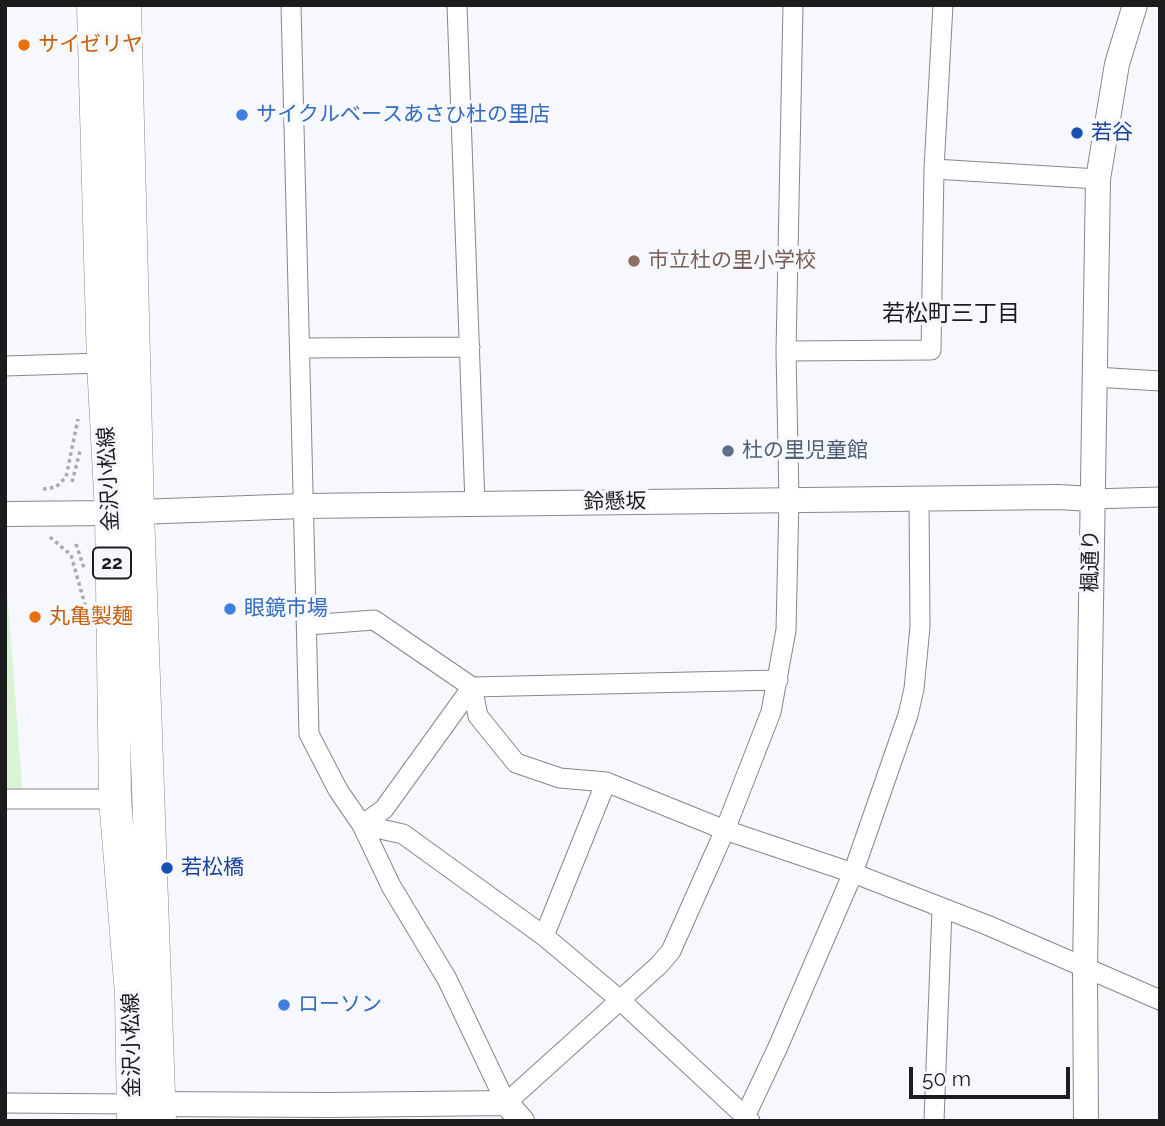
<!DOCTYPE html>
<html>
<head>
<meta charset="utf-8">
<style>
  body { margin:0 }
  #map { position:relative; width:1165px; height:1126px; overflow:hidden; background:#f6f8fd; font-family:Raleway,sans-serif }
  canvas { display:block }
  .frame { position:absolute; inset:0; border:7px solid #1b1c1e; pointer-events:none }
  .scale { position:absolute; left:909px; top:1067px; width:161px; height:32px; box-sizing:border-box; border:4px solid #1b1c1e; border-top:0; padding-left:9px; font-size:21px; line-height:24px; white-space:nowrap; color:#1b1c1e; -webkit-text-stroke:5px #f6f8fd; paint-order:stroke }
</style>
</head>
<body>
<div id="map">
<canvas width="1165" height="1126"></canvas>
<div class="frame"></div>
<div class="scale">50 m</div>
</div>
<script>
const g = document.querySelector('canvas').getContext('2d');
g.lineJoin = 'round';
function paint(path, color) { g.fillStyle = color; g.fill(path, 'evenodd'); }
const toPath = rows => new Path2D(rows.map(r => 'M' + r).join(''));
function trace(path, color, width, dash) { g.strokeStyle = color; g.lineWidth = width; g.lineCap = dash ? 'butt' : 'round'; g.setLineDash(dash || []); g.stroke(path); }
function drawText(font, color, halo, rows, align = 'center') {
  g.font = font + ' Raleway,"Noto Sans JP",sans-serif'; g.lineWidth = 7; g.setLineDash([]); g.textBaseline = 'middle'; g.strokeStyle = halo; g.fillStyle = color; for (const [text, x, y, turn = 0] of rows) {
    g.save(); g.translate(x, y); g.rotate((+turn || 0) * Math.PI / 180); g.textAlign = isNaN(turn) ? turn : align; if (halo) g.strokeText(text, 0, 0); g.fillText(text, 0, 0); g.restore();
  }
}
const green = toPath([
  [5,563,23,799,5,799]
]);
const path = toPath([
  [72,482,80,451],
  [43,489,56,487,66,477,78,419],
  [50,537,71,555,85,605],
  [76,544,84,568]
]);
const minor = toPath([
  [291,5,309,734,338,790,362,825,391,886,447,979,506,1103,659,965,671,951,725,830,771,712,786,630,789,500,786,351,793,5],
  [457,5,475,504],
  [934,169,1098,179],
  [300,348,470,347],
  [786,351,931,350,934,169,943,5],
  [5,366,103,363],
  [1095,377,1160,381],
  [1092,499,1160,497],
  [308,625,374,620,472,687,478,716,516,763,560,778,606,782,725,830,853,873,987,925,1160,1000],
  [472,687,778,680],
  [5,799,115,799],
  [362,825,403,834,544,936,620,1000,750,1121],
  [362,825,384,809,472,687],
  [544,936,606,782],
  [5,1103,133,1104],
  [743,1121,777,1049,853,873,908,715,914,689,920,627,919,498],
  [934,1121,942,909]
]);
const tertiary = toPath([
  [5,514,111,513,303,506,1058,497,1092,499],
  [144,1104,330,1105,506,1103,522,1121],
  [1086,1121,1085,968,1098,179,1117,64,1135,5]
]);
const primary = toPath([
  [93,5,103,363,111,513,115,799,131,994,133,1121],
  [125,5,138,513,160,1121]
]);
const markers = [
  [24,45,7,"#e8710a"],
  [242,115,7,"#3f7fe0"],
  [1077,133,7,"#1a4fb4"],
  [634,261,7,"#8d6e63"],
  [728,451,7,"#5c6f8a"],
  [230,609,7,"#3f7fe0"],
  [35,617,7,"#e8710a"],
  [167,868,7,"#1a4fb4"],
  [284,1005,7,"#3f7fe0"]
];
const shields = [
  [112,563,38]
];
const shieldNames = [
  ["22",112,563]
];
const foodNames = [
  ["サイゼリヤ",38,45],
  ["丸亀製麺",49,617]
];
const shopNames = [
  ["サイクルベースあさひ杜の里店",256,115],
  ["眼鏡市場",244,609],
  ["ローソン",298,1005]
];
const transitNames = [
  ["若谷",1091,133],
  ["若松橋",181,868]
];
const educationNames = [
  ["市立杜の里小学校",648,261]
];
const serviceNames = [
  ["杜の里児童館",742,451]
];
const streetNames = [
  ["金沢小松線",109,479,-93],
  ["鈴懸坂",615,502,-1],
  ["楓通り",1091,561,-89],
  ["金沢小松線",132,1045,-91]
];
const neighbourhoodNames = [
  ["若松町三丁目",951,314]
];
paint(green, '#d9f4d4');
trace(minor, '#85878b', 21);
trace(tertiary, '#85878b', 26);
trace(primary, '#85878b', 33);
trace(path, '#a9aaae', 3.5, [3.5, 3.5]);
trace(minor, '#fff', 19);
trace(tertiary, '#fff', 24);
trace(primary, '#fff', 32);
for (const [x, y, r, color] of markers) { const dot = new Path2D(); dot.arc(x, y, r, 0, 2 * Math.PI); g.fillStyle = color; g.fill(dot); trace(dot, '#f6f8fd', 2.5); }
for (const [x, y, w] of shields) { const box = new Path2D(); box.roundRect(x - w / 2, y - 15.5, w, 31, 5); g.fillStyle = '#f6f8fd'; g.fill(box); trace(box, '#1b1c1e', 2); }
drawText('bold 19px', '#1b1c1e', null, shieldNames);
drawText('21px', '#c56008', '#f6f8fd', foodNames, 'left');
drawText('21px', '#366cbe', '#f6f8fd', shopNames, 'left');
drawText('21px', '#164399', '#f6f8fd', transitNames, 'left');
drawText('21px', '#785e54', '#f6f8fd', educationNames, 'left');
drawText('21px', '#4e5e75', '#f6f8fd', serviceNames, 'left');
drawText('21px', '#1b1c1e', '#f6f8fd', streetNames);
drawText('23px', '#1b1c1e', '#f6f8fd', neighbourhoodNames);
</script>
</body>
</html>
